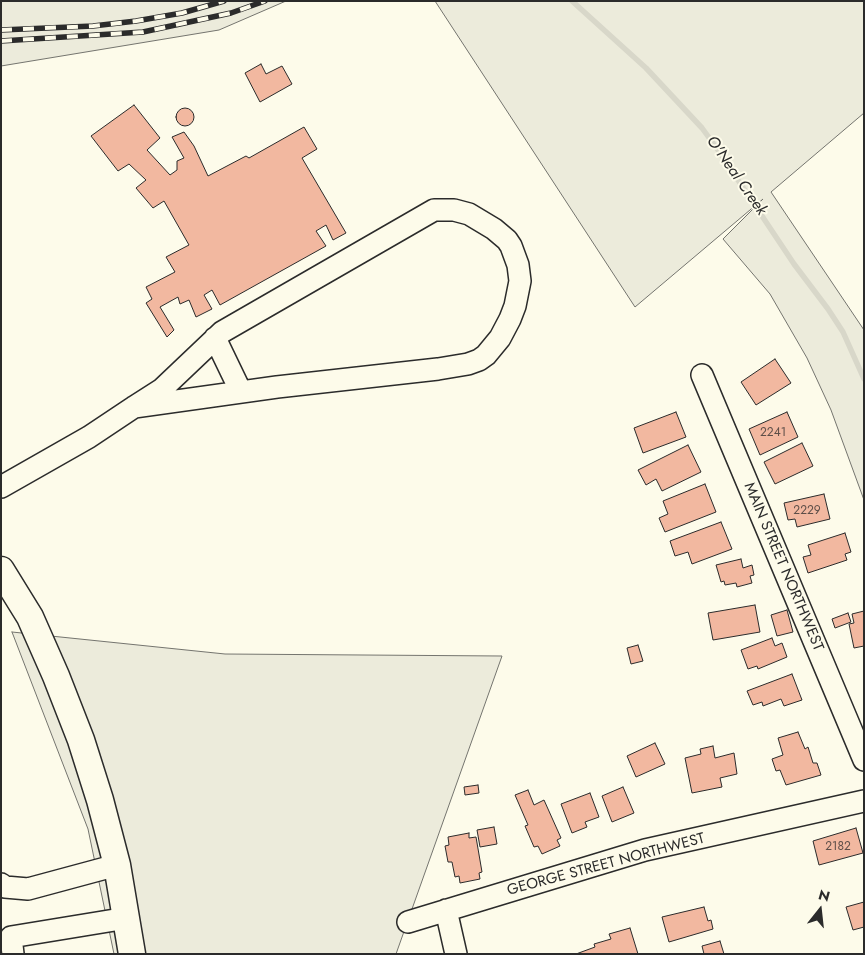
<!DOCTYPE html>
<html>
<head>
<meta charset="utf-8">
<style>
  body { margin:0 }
  #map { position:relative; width:865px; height:955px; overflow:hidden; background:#fdfbea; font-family:Jost,sans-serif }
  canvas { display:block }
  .frame { position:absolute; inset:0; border:2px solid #2b2b2b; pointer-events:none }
  .north { position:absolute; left:795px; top:885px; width:50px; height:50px; -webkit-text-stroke:4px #fdfbea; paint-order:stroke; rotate:16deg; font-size:14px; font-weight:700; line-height:20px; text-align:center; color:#2b2b2b }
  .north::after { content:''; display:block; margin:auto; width:18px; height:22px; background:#2b2b2b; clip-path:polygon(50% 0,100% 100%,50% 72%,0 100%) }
</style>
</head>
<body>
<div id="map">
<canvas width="865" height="955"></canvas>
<div class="frame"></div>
<div class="north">N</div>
</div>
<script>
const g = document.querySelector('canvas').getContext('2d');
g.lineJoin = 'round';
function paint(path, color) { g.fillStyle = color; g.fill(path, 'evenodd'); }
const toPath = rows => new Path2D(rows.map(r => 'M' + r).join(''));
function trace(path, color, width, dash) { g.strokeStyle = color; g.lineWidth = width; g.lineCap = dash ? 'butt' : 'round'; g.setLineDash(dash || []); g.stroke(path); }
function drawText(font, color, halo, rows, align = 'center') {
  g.font = font + ' Jost,sans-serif'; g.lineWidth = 4; g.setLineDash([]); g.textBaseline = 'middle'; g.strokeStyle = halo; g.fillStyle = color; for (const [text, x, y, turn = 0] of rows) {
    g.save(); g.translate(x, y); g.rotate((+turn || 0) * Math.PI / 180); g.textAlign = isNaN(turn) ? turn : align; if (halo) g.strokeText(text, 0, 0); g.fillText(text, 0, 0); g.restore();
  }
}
const green = toPath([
  [1,1,286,1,219,30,1,66,1,1],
  [435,1,864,1,864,113,771,192,864,330,864,500,831,410,807,358,770,294,723,239,763,199,635,307,435,1],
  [12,632,225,654,502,656,396,954,114,954,88,829,12,632]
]);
const stream = toPath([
  [572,1,646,68,702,128,718,150,794,264,828,309,843,332,864,379]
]);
const building = toPath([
  [261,64,266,74,282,66,292,84,260,102,245,73,261,64],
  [134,105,160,138,147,150,170,175,177,170,177,161,184,158,172,137,184,132,194,146,208,176,246,156,249,158,304,127,317,149,302,158,346,233,333,240,326,225,316,231,326,246,220,305,212,290,204,295,212,309,196,317,189,300,180,304,178,297,160,307,174,330,167,337,146,303,152,299,146,287,175,272,166,257,189,245,164,201,153,208,136,188,146,180,129,164,118,171,91,136,134,105],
  '176 117a9 9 0 1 1 18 0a9 9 0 1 1-18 0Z',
  [775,359,791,383,756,405,741,382,775,359],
  [676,412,686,437,643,453,634,428,676,412],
  [787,412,798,437,760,455,749,429,787,412],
  [802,443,813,466,775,484,764,462,802,443],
  [688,445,701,472,662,491,656,479,646,485,638,470,688,445],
  [705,484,716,512,665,532,659,518,668,514,663,501,705,484],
  [824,494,830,519,797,527,795,519,788,520,784,503,824,494],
  [721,522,732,549,692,564,688,552,675,556,670,541,721,522],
  [845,533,851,552,845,554,847,560,808,573,803,557,811,555,808,545,845,533],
  [741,559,743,568,752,565,754,575,750,576,752,583,737,587,736,583,725,585,724,581,721,582,716,565,741,559],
  [755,605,760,632,713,640,708,613,755,605],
  [787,610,793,632,777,636,771,615,787,610],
  [864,611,864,646,854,648,849,624,854,623,852,614,864,611],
  [848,613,851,622,835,628,832,619,848,613],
  [772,638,775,646,782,643,787,657,758,669,757,666,748,669,741,650,772,638],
  [638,645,643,661,631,664,627,648,638,645],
  [792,674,802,700,784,706,781,699,763,706,762,702,753,705,747,691,792,674],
  [798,732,805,749,808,747,813,763,817,763,821,775,786,785,780,770,776,771,772,759,783,755,778,738,798,732],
  [655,743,665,764,636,777,627,756,655,743],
  [713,746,715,758,734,753,737,774,720,778,722,787,692,793,685,758,701,754,700,749,713,746],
  [478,785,479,793,465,795,464,787,478,785],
  [623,787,634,813,612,822,602,796,623,787],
  [528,790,534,805,544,800,561,838,557,840,560,846,542,854,538,846,534,847,525,826,528,825,515,795,528,790],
  [590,793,599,817,585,822,587,827,572,833,561,804,590,793],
  [494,827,497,844,480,847,477,830,494,827],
  [856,828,863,853,819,865,813,841,856,828],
  [469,833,469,838,476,837,482,872,479,873,480,879,460,883,459,876,455,877,452,862,448,862,445,846,449,845,448,837,469,833],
  [864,902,864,927,853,930,846,907,864,902],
  [704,907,708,921,711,920,713,929,669,942,662,917,704,907],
  [630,928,638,954,576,954,595,947,594,944,611,939,609,934,630,928],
  [720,941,724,954,704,954,702,946,720,941]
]);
const minor = toPath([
  [215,338,241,392],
  [702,375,864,760],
  [1,487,89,437,134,407,162,389,222,332,434,210,454,210,469,214,494,229,507,240,511,246,518,265,520,281,515,306,510,319,500,338,486,355,479,360,468,364,438,369,277,387,134,407],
  [1,884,5,887,28,889,117,865],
  [446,910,456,954],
  [408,922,645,850,864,801],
  [13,954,11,937,127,918]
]);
const major = toPath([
  [1,570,30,617,56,676,81,740,100,800,117,865,132,954]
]);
const rail = toPath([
  [1,30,93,26,136,21,182,13,224,1],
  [1,41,143,32,231,13,265,1]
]);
const numberNames = [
  ["2241",773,433],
  ["2229",807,511],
  ["2182",838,847]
];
const streetNames = [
  ["MAIN STREET NORTHWEST",783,567,67],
  ["GEORGE STREET NORTHWEST",606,865,-15]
];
const waterNames = [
  ["O'Neal Creek",736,176,55]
];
paint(green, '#ecebdb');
trace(green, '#74746e', 1);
trace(stream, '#d8d7c9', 5.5);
paint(building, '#f2b8a0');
trace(building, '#2b2b2b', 1);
trace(minor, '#2b2b2b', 24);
trace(major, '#2b2b2b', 29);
trace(minor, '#fdfbea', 21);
trace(major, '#fdfbea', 26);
trace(rail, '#2b2b2b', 5.5);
trace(rail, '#fdfbea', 4, [11]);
drawText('12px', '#5d4e48', null, numberNames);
drawText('15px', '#2b2b2b', '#fdfbea', streetNames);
drawText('italic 16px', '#2b2b2b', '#fdfbea', waterNames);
</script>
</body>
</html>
